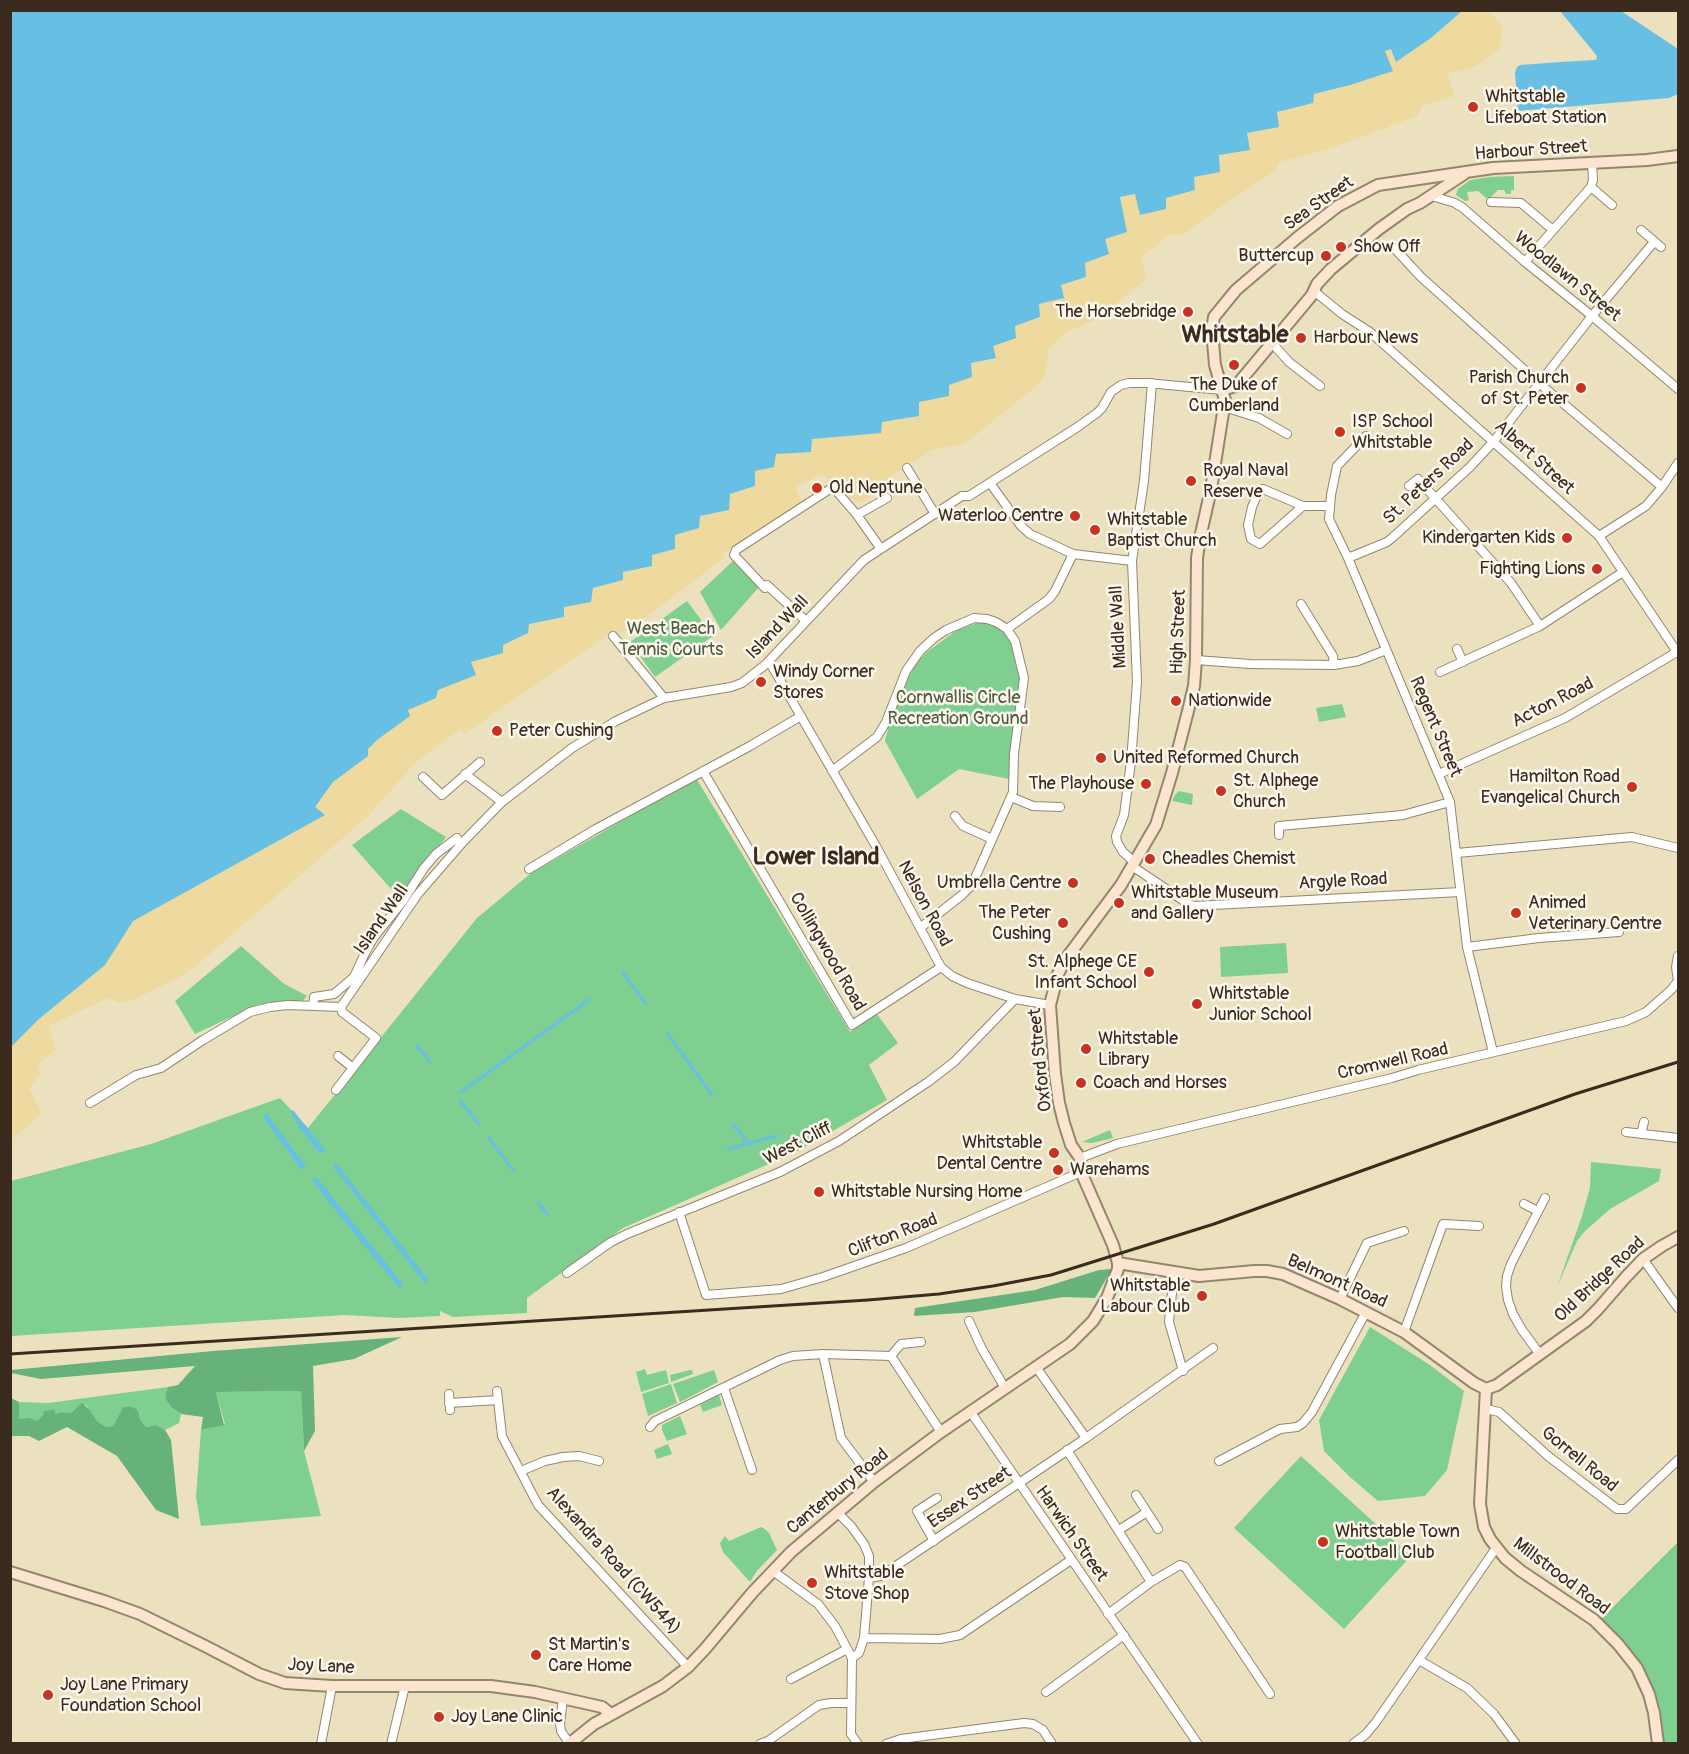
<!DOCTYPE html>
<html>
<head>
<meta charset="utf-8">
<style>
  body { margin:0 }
  #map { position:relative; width:1689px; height:1754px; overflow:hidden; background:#ece1be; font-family:Pangolin,sans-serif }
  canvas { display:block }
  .frame { position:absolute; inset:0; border:12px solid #3b2a1e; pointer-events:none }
</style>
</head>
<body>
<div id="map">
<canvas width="1689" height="1754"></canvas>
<div class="frame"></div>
</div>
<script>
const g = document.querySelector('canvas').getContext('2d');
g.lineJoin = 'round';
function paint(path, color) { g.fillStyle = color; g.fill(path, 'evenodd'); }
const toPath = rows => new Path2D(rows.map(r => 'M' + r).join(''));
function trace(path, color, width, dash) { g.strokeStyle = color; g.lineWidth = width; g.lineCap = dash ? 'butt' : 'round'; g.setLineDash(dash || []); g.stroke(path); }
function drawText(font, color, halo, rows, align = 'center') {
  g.font = font + ' Pangolin,sans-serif'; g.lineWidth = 5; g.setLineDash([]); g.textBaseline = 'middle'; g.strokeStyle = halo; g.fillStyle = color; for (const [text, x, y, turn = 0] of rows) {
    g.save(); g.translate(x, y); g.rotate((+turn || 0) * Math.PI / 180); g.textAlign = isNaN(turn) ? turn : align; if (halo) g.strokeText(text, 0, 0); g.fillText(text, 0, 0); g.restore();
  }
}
const green = toPath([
  [1514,176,1514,190,1511,190,1511,194,1506,194,1504,190,1498,190,1490,198,1486,198,1478,191,1467,192,1469,200,1465,201,1456,195,1458,189,1470,180,1489,177],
  [735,559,759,587,721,630,700,592],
  [687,601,713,636,655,677,630,642],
  [979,622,994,625,1002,630,1009,638,1013,646,1020,674,1019,700,1010,749,1009,779,959,769,917,799,885,741,891,717,905,683,918,661,927,652,957,630],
  [1342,704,1346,717,1319,722,1316,708],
  [696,778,850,1032,877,1014,898,1043,869,1065,887,1100,796,1152,623,1228,527,1298,527,1313,453,1317,440,1311,440,1316,399,1318,345,1315,11,1336,11,1181,151,1144,280,1098,308,1128,477,918,530,874],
  [1179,791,1193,794,1192,805,1172,801,1175,795],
  [401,809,446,837,400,899,352,845],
  [1286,943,1288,973,1221,977,1220,947],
  [241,946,283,983,307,996,302,1002,277,1002,257,1005,195,1034,175,1001],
  [1110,1130,1113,1138,1092,1143,1082,1142],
  [1591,1162,1661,1169,1659,1181,1610,1209,1584,1232,1577,1241,1557,1287,1582,1216,1590,1188],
  [1370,1327,1430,1365,1464,1391,1447,1470,1425,1496,1378,1501,1350,1477,1324,1451,1319,1420],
  [645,1369,647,1375,666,1370,669,1383,641,1392,636,1372],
  [690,1370,692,1370,693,1374,671,1382,670,1375],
  [714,1370,718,1382,680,1402,673,1384],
  [671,1384,677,1403,648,1416,642,1394],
  [168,1387,166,1393,172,1408,181,1414,179,1423,165,1430,156,1425,146,1427,140,1419,139,1413,129,1406,123,1407,113,1426,106,1427,97,1421,86,1405,74,1410,71,1413,61,1412,56,1414,53,1409,44,1411,43,1415,37,1421,19,1420,19,1402,48,1403],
  [301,1391,304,1451,321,1516,201,1526,196,1497,201,1430,225,1424,216,1392],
  [719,1395,722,1405,703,1412,700,1405],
  [680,1416,687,1434,667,1441,662,1430,662,1425],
  [668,1444,672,1454,657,1459,654,1450],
  [1301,1456,1411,1556,1344,1629,1234,1528],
  [761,1527,765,1529,769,1533,777,1550,756,1572,750,1582,723,1552,720,1543,725,1536,729,1541],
  [1678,1542,1678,1743,1662,1743,1654,1699,1600,1620]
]);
const forest = toPath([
  [1112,1269,1095,1298,1063,1297,975,1312,914,1316,915,1308,1035,1290,1099,1270],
  [402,1337,354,1359,313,1366,315,1431,304,1451,301,1391,216,1392,224,1425,201,1430,203,1417,181,1414,172,1408,166,1399,166,1393,168,1387,178,1385,195,1366,41,1379,11,1373,11,1370,213,1351],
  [11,1398,19,1402,19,1419,29,1418,37,1421,43,1415,44,1411,54,1409,56,1414,61,1412,71,1413,82,1403,90,1410,97,1421,106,1427,113,1426,123,1407,129,1406,136,1409,139,1413,140,1419,146,1427,156,1425,165,1430,171,1440,179,1519,156,1510,117,1456,67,1427,39,1441,29,1436,11,1436]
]);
const sand = toPath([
  [1410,11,1489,11,1503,27,1500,48,1477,66,1447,74,1455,96,1423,105,1417,116,1332,148,1279,162,1275,171,1223,205,1183,235,1168,235,1141,258,1147,279,1097,319,1067,332,1048,350,1047,358,1049,359,1042,381,965,444,932,450,870,490,873,496,862,502,851,498,822,474,795,487,802,502,722,555,724,558,627,631,612,632,464,734,460,729,416,762,367,817,198,964,180,977,135,999,119,1003,108,998,49,1026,56,1049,38,1065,40,1073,29,1089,42,1113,11,1140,11,998,357,720,785,416,892,397,1179,149]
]);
const water = toPath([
  [10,11,11,10,1462,11,1431,38,1396,62,1391,49,1385,51,1393,71,1350,85,1314,94,1313,103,1277,112,1279,127,1247,133,1250,150,1219,155,1220,172,1194,177,1195,190,1166,198,1166,209,1140,215,1135,194,1120,197,1127,232,1105,239,1109,254,1085,263,1086,277,1061,285,1064,298,1039,304,1040,317,1015,326,1016,338,993,346,996,358,971,363,972,377,949,385,949,396,919,402,919,416,882,422,881,433,812,439,811,452,776,454,774,467,755,471,755,486,730,494,729,510,700,516,699,528,675,535,675,549,652,555,652,566,623,572,623,580,593,588,591,602,564,607,564,617,529,624,528,633,503,645,503,653,471,662,476,675,438,690,436,698,408,710,410,716,377,740,368,749,368,756,333,782,315,807,325,815,133,921,105,965,39,1019,11,1047],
  [1560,11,1621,11,1678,49,1678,94,1669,98,1518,111,1515,73,1517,67,1520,65,1560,62,1596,60,1597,56],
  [293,1110,325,1150,324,1151,321,1153,316,1149,302,1130,298,1128,299,1125,290,1112],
  [267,1114,306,1166,303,1169,300,1168,263,1117],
  [336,1163,428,1279,427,1282,424,1282,334,1168,334,1165],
  [313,1178,317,1178,403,1284,402,1287,399,1288,340,1216,313,1181]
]);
const stream = toPath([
  [623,973,646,1004],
  [668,1034,712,1095],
  [417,1046,430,1062],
  [461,1092,590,999],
  [460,1101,479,1124],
  [733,1124,749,1144],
  [489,1138,513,1170],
  [728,1149,776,1136],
  [538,1203,547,1214]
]);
const street = toPath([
  [1591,187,1612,205],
  [1432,196,1455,203,1463,208,1525,262,1592,316,1678,389],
  [1491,202,1521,203,1553,230],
  [1641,230,1661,247],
  [1395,249,1421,277,1539,383,1662,487],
  [1525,262,1591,187,1593,180,1592,163],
  [1314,291,1342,314,1370,332,1599,536,1677,652,1565,718,1439,774],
  [1272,343,1289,362,1320,386],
  [1224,407,1259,418,1287,434],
  [1366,436,1337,466,1331,495,1329,519,1348,558,1450,802,1467,947,1493,1052],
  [907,468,935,514],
  [990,483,1021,526,1030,534,1073,554,1132,561],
  [1409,486,1418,479,1511,583,1540,626],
  [1303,506,1260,544,1251,539,1248,525,1252,507,1258,493,1263,489,1303,506,1329,506],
  [857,515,887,498],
  [1599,536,1646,506,1662,487,1678,463],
  [1348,558,1387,542,1392,538,1470,467,1494,441,1592,316,1654,242],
  [1301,604,1333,656,1334,665],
  [806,621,767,585,765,588,734,555,736,550,833,487,857,515,881,549],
  [1007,629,1049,599,1055,591,1073,554],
  [613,636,664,698],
  [1457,649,1463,662],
  [1196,660,1250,664,1334,665,1358,661,1386,650],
  [769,661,877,848,941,967,952,976,967,983,1015,999,1050,1005],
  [1440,672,1540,626,1623,572],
  [703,771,852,1025,941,967],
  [832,771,877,737,886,722,906,671,920,651,934,638,946,630,974,618,987,619,996,622,1007,629,1015,641,1024,678,1014,754,1013,792,976,876,970,887,962,895,920,928],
  [465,774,502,802],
  [423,777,442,795,480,762],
  [1011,797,1033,806,1060,807],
  [955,816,963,826,992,839],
  [1279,835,1279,826,1403,815,1450,802],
  [1457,853,1632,837,1678,848],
  [1134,862,1123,852,1117,842,1116,836,1124,815,1131,762,1137,682,1132,561,1144,481,1152,383],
  [1132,866,1187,903,1194,906,1460,892],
  [529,869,594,830,750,746,801,716],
  [1467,947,1539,938,1619,932],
  [313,1006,314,997,334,994,354,977,365,953,374,937,403,901,424,868,436,854,457,838],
  [341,1007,418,894,463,842,502,802,572,748,616,721,664,698,731,687,742,683,765,665,864,560,962,496,969,496,1076,428,1097,413,1102,408,1111,392,1121,385,1129,383,1147,383,1222,390],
  [338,1056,353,1068],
  [336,1090,376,1038,342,1012,341,1007],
  [90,1103,136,1075,161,1068,203,1040,250,1012,270,1007,288,1005,341,1007],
  [1626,1132,1678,1138],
  [1641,1134,1644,1122],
  [1080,1158,1117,1144,1392,1078,1418,1070,1626,1021,1646,1012,1671,990,1678,981,1676,967,1678,956],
  [1524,1204,1538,1211],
  [679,1212,706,1295,781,1289,823,1277,906,1248,1081,1172],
  [1643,1259,1678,1308],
  [567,1273,611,1242,627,1234,780,1172,839,1141,928,1082,954,1062,1015,999],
  [1174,1273,1169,1322,1183,1371],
  [1340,1299,1367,1243,1404,1231],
  [969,1321,982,1349,1005,1388],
  [1404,1332,1443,1224,1479,1226],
  [1539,1353,1522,1330,1513,1314,1508,1300,1506,1286,1507,1276,1511,1264,1545,1198],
  [823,1354,841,1438,874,1482],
  [891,1356,901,1344,921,1342],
  [1036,1367,1086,1438,1213,1348],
  [724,1388,752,1470],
  [497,1391,502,1436,538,1505,688,1667],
  [449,1394,450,1410],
  [449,1403,498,1400],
  [1486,1409,1499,1412,1548,1456,1617,1509,1626,1509,1678,1460],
  [970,1411,1198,1744],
  [650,1427,655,1421,780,1360,793,1356,823,1354,891,1356,941,1432],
  [1067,1450,1151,1582],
  [1219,1461,1280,1429,1297,1427,1303,1423,1312,1412,1366,1312],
  [521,1471,545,1461,563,1457,579,1456,599,1461],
  [1136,1495,1158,1529],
  [838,1513,851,1526,864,1544,869,1556,869,1578,864,1638,859,1653,852,1658],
  [1119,1530,1147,1512],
  [934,1541,917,1511,937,1498],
  [773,1571,818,1604,835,1626,852,1658,851,1734,858,1744],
  [869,1578,881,1576,1086,1438],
  [1108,1614,1151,1582,1180,1565,1185,1567,1270,1694],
  [864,1638,940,1639,960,1635,1071,1560],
  [1419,1660,1467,1688,1494,1714,1516,1744],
  [791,1679,847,1649],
  [1046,1692,1124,1635],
  [563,1698,560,1724,561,1731,569,1743],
  [321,1744,332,1686],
  [391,1744,405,1686],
  [760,1744,768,1741,819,1705,831,1703,850,1703],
  [886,1744,901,1739,1024,1723,1033,1724,1043,1730,1052,1744],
  [1353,1744,1366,1734,1376,1722,1496,1548]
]);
const secondary = toPath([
  [1222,390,1236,386,1312,295,1317,284,1331,269,1379,229,1407,209,1420,203,1464,174],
  [1118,1263,1199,1276,1254,1271,1267,1271,1283,1274,1340,1299,1404,1332,1474,1383,1486,1389],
  [1486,1389,1480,1504,1484,1527,1490,1539,1505,1558,1521,1571,1594,1620,1618,1644,1637,1668,1649,1694,1654,1713,1658,1744],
  [1486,1389,1497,1385,1586,1321,1598,1309,1625,1278,1643,1259,1662,1246,1678,1237],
  [10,1572,104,1601,140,1614,205,1646,259,1674,285,1683,332,1686,491,1686,535,1692,602,1707,611,1714],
  [569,1744,594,1724,663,1686,688,1667,705,1649,752,1593,791,1552,874,1482,941,1432,1070,1344,1093,1321,1107,1298,1118,1269,1118,1263,1113,1245,1081,1172,1080,1158,1071,1145,1064,1123,1059,1103,1055,1074,1050,1005,1058,974,1065,960,1121,885,1156,825,1172,773,1188,711,1194,686,1196,660,1197,558,1200,538,1211,489,1225,400,1215,365,1212,330,1214,317,1236,290,1297,238,1338,206,1378,185,1493,168,1647,160,1678,156]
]);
const rail = toPath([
  [10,1354,868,1300,939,1294,993,1286,1051,1275,1214,1224,1575,1094,1678,1062]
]);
const markers = [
  [1473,107,6,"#c8321e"],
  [1341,247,6,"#c8321e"],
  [1326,256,6,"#c8321e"],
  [1188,312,6,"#c8321e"],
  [1301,338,6,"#c8321e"],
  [1234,365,6,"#c8321e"],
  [1581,388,6,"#c8321e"],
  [1340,432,6,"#c8321e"],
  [1191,481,6,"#c8321e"],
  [817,488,6,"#c8321e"],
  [1075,516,6,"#c8321e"],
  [1095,530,6,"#c8321e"],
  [1567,538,6,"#c8321e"],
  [1597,569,6,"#c8321e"],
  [761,682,6,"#c8321e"],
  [1176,701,6,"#c8321e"],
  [497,731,6,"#c8321e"],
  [1101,758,6,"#c8321e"],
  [1146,784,6,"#c8321e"],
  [1632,787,6,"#c8321e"],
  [1221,791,6,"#c8321e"],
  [1150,859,6,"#c8321e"],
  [1073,883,6,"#c8321e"],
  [1119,903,6,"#c8321e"],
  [1516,913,6,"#c8321e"],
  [1063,923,6,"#c8321e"],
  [1149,972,6,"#c8321e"],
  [1197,1004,6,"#c8321e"],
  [1086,1049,6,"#c8321e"],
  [1081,1083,6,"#c8321e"],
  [1054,1153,6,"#c8321e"],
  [1058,1170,6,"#c8321e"],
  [819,1192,6,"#c8321e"],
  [1202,1296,6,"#c8321e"],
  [1323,1542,6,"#c8321e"],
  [812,1583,6,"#c8321e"],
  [536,1655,6,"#c8321e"],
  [48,1695,6,"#c8321e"],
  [439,1717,6,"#c8321e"]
];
const poiNames = [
  ["Whitstable",1485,97],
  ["Lifeboat Station",1485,118],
  ["Show Off",1353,247],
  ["Buttercup",1314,256,"right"],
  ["The Horsebridge",1176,312,"right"],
  ["Harbour News",1313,338],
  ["Parish Church",1569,378,"right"],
  ["of St. Peter",1569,399,"right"],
  ["The Duke of",1234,385,"center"],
  ["Cumberland",1234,406,"center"],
  ["ISP School",1352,422],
  ["Whitstable",1352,443],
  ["Royal Naval",1203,471],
  ["Reserve",1203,492],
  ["Old Neptune",829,488],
  ["Waterloo Centre",1063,516,"right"],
  ["Whitstable",1107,520],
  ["Baptist Church",1107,541],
  ["Kindergarten Kids",1555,538,"right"],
  ["Fighting Lions",1585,569,"right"],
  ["Windy Corner",773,672],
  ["Stores",773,693],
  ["Nationwide",1188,701],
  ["Peter Cushing",509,731],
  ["United Reformed Church",1113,758],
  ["Hamilton Road",1620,777,"right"],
  ["Evangelical Church",1620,798,"right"],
  ["St. Alphege",1233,781],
  ["Church",1233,802],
  ["The Playhouse",1134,784,"right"],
  ["Cheadles Chemist",1162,859],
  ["Umbrella Centre",1061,883,"right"],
  ["Whitstable Museum",1131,893],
  ["and Gallery",1131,914],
  ["Animed",1528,903],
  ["Veterinary Centre",1528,924],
  ["The Peter",1051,913,"right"],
  ["Cushing",1051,934,"right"],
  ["St. Alphege CE",1137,962,"right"],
  ["Infant School",1137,983,"right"],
  ["Whitstable",1209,994],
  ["Junior School",1209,1015],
  ["Whitstable",1098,1039],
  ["Library",1098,1060],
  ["Coach and Horses",1093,1083],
  ["Whitstable",1042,1143,"right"],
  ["Dental Centre",1042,1164,"right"],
  ["Warehams",1070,1170],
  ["Whitstable Nursing Home",831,1192],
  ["Whitstable",1190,1286,"right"],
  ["Labour Club",1190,1307,"right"],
  ["Whitstable Town",1335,1532],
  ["Football Club",1335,1553],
  ["Whitstable",824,1573],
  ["Stove Shop",824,1594],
  ["St Martin's",548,1645],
  ["Care Home",548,1666],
  ["Joy Lane Primary",60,1685],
  ["Foundation School",60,1706],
  ["Joy Lane Clinic",451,1717]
];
const streetNames = [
  ["Harbour Street",1531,151,-4],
  ["Sea Street",1319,204,-35],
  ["Woodlawn Street",1567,277,39],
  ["Albert Street",1534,458,42],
  ["St. Peters Road",1429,482,-43],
  ["Middle Wall",1119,627,-93],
  ["Island Wall",778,628,-46],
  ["High Street",1179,632,-88],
  ["Acton Road",1553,703,-27],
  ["Regent Street",1435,727,67],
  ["Argyle Road",1343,882,-3],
  ["Nelson Road",924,904,62],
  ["Island Wall",382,920,-55],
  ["Collingwood Road",827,952,60],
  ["Oxford Street",1041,1060,-96],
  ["Cromwell Road",1393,1062,-13],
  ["West Cliff",798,1144,-27],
  ["Clifton Road",893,1236,-21],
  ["Old Bridge Road",1600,1280,-43],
  ["Belmont Road",1337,1282,24],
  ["Gorrell Road",1579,1460,39],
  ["Canterbury Road",838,1492,-39],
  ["Essex Street",970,1498,-34],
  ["Harwich Street",1071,1534,55],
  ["Alexandra Road (CW54A)",613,1561,48],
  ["Millstrood Road",1561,1577,37],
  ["Joy Lane",321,1667,3]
];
const parkNames = [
  ["West Beach",671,629],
  ["Tennis Courts",671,650],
  ["Cornwallis Circle",958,698],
  ["Recreation Ground",958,719]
];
const districtNames = [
  ["Whitstable",1235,336],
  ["Lower Island",816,858]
];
paint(green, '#7ecf90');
paint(forest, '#66b27a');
paint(sand, '#eeda9e');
paint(water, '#67bfe4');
trace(stream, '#67bfe4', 3);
trace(street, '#94866e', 10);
trace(secondary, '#94866e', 14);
trace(street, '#fff', 8);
trace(secondary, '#fce5cf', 10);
trace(rail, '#3b2a1e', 3);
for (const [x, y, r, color] of markers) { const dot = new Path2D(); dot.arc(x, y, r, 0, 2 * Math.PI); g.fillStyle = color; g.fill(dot); trace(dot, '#fbf7ec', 2); }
drawText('18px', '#3b2a1e', '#fbf7ec', poiNames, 'left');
drawText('18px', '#3b2a1e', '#fbf7ec', streetNames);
drawText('18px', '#4f5c40', '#fbf7ec', parkNames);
drawText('bold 24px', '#3b2a1e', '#fbf7ec', districtNames);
</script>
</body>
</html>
